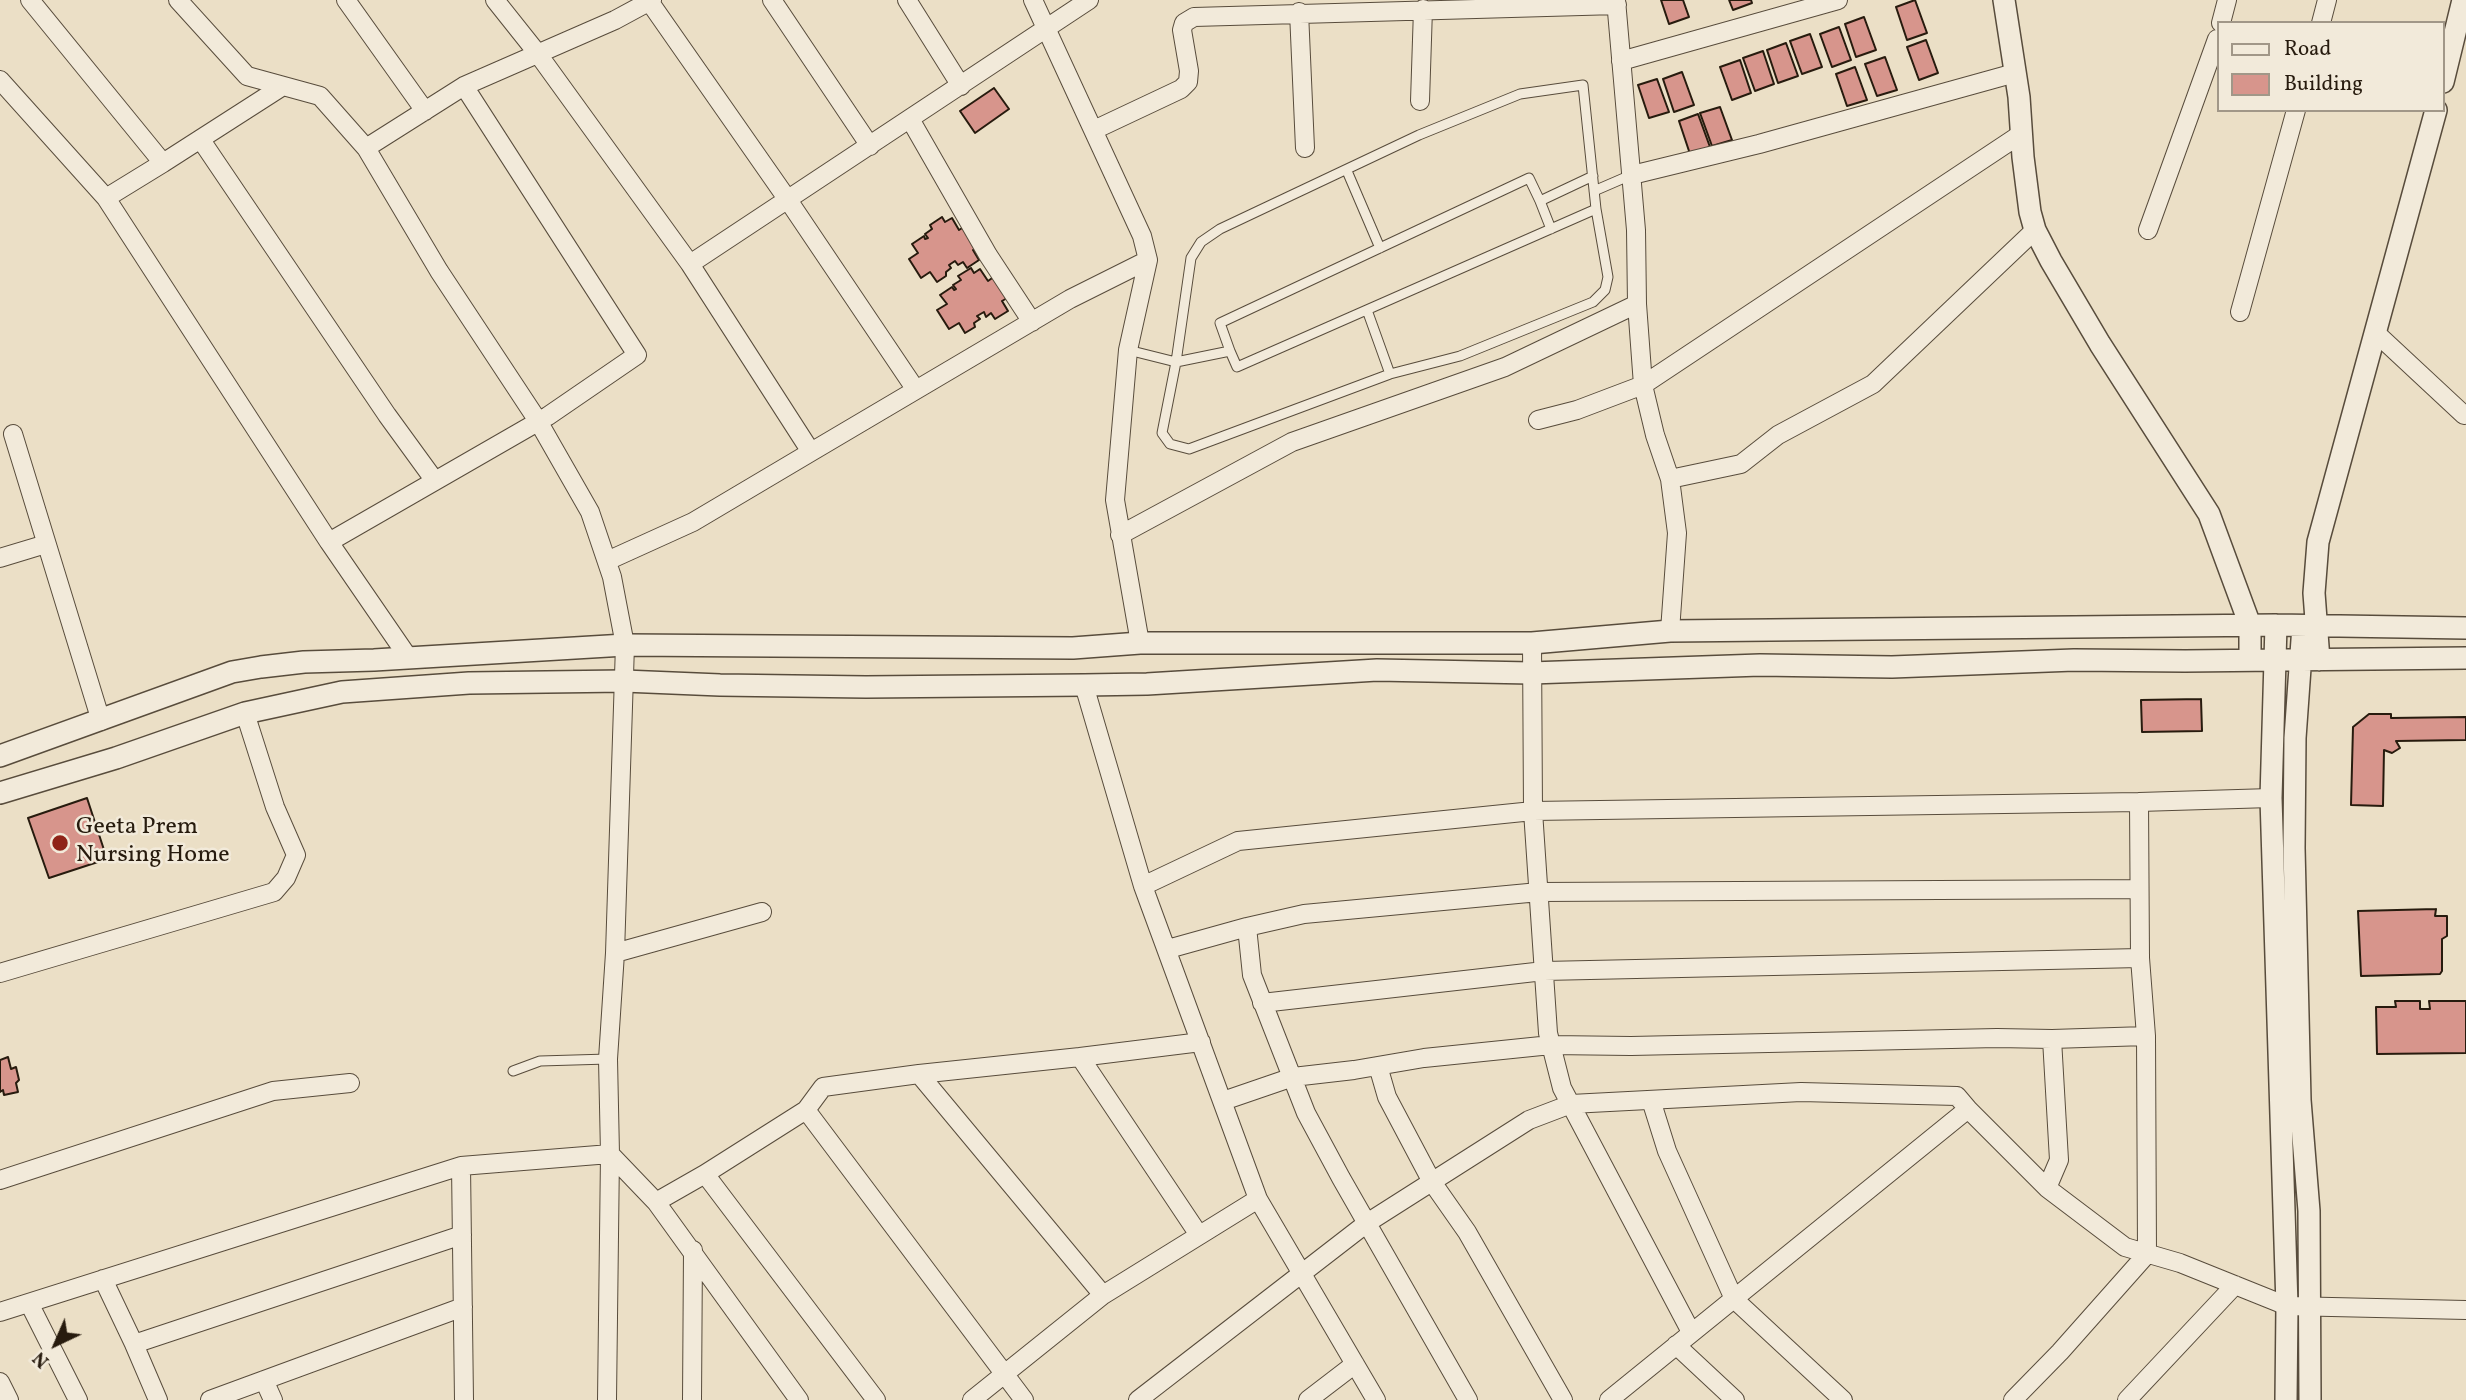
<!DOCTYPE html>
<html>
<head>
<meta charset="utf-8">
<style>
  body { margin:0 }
  #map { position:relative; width:2466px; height:1400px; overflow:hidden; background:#ebdfc6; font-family:Vollkorn,serif }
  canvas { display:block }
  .legend { position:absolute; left:2217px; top:21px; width:228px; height:91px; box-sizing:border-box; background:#f2eada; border:2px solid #a19788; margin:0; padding:9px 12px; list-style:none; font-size:21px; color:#271b0e }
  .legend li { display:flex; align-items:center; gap:14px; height:35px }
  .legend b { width:35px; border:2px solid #a19788 }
  .north { position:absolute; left:21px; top:1309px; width:70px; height:70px; -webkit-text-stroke:5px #f2eada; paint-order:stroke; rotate:224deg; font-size:19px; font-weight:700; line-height:28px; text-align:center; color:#271b0e }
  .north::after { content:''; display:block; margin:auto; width:24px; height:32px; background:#271b0e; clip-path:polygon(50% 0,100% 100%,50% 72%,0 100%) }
</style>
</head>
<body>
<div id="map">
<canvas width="2466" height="1400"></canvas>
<ul class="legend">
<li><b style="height:9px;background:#f2eada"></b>Road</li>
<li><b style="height:19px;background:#d7958c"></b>Building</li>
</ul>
<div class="north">N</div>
</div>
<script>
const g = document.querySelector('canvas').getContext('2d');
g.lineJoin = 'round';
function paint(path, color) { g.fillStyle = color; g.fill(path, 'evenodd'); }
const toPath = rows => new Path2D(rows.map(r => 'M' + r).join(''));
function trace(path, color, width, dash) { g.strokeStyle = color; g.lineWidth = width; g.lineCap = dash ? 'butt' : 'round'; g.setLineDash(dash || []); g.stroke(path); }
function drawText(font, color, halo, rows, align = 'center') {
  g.font = font + ' Vollkorn,serif'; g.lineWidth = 5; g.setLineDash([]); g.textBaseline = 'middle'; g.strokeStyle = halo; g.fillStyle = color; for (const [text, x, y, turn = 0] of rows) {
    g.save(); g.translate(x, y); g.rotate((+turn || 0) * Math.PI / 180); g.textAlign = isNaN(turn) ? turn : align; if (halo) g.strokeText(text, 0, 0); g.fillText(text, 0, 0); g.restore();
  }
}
const building = toPath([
  [1661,0,1683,0,1689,17,1669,24,1661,0],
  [1729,0,1751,0,1752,3,1733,10,1729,0],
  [1915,0,1927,33,1907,40,1896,7,1915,0],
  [1864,17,1876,50,1856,57,1845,24,1864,17],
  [1839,27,1851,60,1832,67,1820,34,1839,27],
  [1810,34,1822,67,1802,74,1790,41,1810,34],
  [1926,40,1938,73,1919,80,1907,47,1926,40],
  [1786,43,1798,76,1778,83,1767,50,1786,43],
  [1763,51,1774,84,1755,91,1743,58,1763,51],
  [1885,57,1897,90,1877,96,1865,64,1885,57],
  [1740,60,1751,93,1732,100,1720,67,1740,60],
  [1855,67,1867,100,1847,106,1836,74,1855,67],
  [1682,72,1694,105,1674,112,1663,79,1682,72],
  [1657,79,1669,112,1649,118,1638,85,1657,79],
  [994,88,1009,109,975,133,960,111,994,88],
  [1720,107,1732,140,1712,146,1700,113,1720,107],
  [1698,114,1710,147,1690,154,1679,121,1698,114],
  [942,217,945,222,952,218,959,230,967,225,980,246,973,250,979,260,967,268,963,262,958,265,955,261,949,265,951,268,946,272,946,276,937,282,930,272,921,278,909,259,918,253,912,244,924,236,925,239,928,238,925,234,932,229,930,225,942,217],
  [971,268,974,273,980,269,988,281,995,276,1009,297,1002,301,1008,311,995,319,991,313,986,317,984,312,977,316,980,319,974,323,975,327,965,333,959,323,949,329,937,310,947,304,940,295,952,287,954,290,956,289,953,285,961,280,958,276,971,268],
  [2201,699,2202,731,2142,732,2141,700,2201,699],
  [2369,714,2391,714,2391,718,2466,717,2466,740,2396,741,2400,748,2392,753,2384,750,2383,806,2351,805,2353,727,2369,714],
  [87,798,107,859,49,878,28,818,87,798],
  [2436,909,2435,916,2447,916,2447,936,2442,939,2442,971,2440,974,2361,976,2358,911,2436,909],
  [2395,1001,2420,1001,2420,1009,2430,1009,2429,1001,2466,1001,2466,1053,2377,1054,2376,1007,2396,1007,2395,1001],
  [8,1057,11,1069,16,1067,19,1080,16,1083,18,1092,4,1095,3,1090,0,1092,0,1060,8,1057]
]);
const service = toPath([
  [1347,171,1380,248],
  [1594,191,1631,175],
  [1540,201,1551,229],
  [1367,310,1390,374],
  [1128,350,1176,362,1191,258,1201,242,1220,229,1419,135,1520,94,1583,85,1596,209,1608,277,1605,290,1593,302,1460,356,1390,374,1189,449,1170,444,1162,433,1176,362,1230,351,1237,367,1596,209],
  [1230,351,1220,323,1529,178,1540,201,1593,176],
  [513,1071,540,1061,608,1059]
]);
const minor = toPath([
  [30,0,163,163,283,86],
  [178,0,247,76,320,96,366,148,439,271,538,421,590,512,612,577,625,645,615,953,608,1059,610,1154,607,1400],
  [346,0,425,111],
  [495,0,538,54,690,264,811,452,1070,299,1148,260],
  [772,0,870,146],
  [907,0,961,86],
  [1033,0,1142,236,1148,260,1128,350,1115,500,1140,643],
  [1616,0,1636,230,1637,304],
  [649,1,788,200,916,390],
  [1299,12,1305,148],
  [2221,23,2227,0],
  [2321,23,2327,0],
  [1621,61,1838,0],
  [0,80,106,198,329,542,408,657],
  [1420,101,1423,9],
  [910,119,988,255,1032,322],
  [1094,130,1181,89,1188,82,1189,71,1182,30,1184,23,1194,17,1617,5],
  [201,140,387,415,435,481],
  [366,148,464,86,615,20,652,0],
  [1632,175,1759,144,2015,73],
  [106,198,163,163],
  [2148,230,2217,39],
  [690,264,1089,0],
  [2240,312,2296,110],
  [2376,333,2464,415],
  [1538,420,1577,410,1643,385,2021,134],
  [13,434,101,721],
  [1670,479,1741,464,1778,435,1873,384,2035,230],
  [1120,535,1292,442,1505,367,1637,304,1643,385,1655,435,1670,479,1677,533,1670,631],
  [329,542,548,416,637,355,464,86],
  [0,558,46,544],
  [607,561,693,522,811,452],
  [1532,643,1533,811,1548,1033,1562,1088,1691,1332],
  [1084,685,1143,886,1258,1199,1103,1295],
  [1143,886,1238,841,1533,811,2139,802],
  [1247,927,1252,975,1306,1113,1341,1178,1468,1400],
  [1168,949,1247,927,1304,914,1539,892,2139,889],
  [615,953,762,912],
  [0,973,274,892,286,878,296,855,275,807,245,713],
  [1262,1003,1544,971,2140,958],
  [1080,1057,1201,1042],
  [1378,1066,1387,1097,1432,1182,1467,1232,1563,1400],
  [919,1074,1080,1057,1199,1235],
  [1651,1100,1667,1151,1734,1299,1843,1400],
  [1223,1101,1293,1077,1354,1070,1424,1058,1551,1045,1631,1046,1997,1038,2052,1039,2146,1036,2140,958,2139,802,2271,798],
  [806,1110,823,1087,919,1074,1103,1295,972,1400],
  [461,1166,464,1400],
  [705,1174,806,1110,1024,1400],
  [0,1180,273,1091,350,1083],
  [2047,1188,2059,1160,2052,1039],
  [1258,1199,1376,1400],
  [656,1202,705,1174,876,1400],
  [103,1279,134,1344,462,1235],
  [29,1303,78,1400],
  [0,1312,461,1166,610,1154,656,1202,799,1400],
  [134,1344,158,1400],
  [1676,1345,1735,1400],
  [264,1380,273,1400],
  [0,1382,9,1400],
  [210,1400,463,1307],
  [692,1400,693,1250],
  [1138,1400,1367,1223,1529,1120,1571,1104,1801,1092,1957,1096,1968,1109],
  [1308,1400,1355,1364],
  [1609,1400,1968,1109,2047,1188,2125,1247,2180,1263,2287,1306,2466,1310],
  [2013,1400,2060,1352,2147,1254,2146,1036],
  [2127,1400,2235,1285]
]);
const tertiary = toPath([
  [2004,0,2019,97,2023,157,2030,212,2035,230,2051,261,2100,344,2209,514,2250,625,2250,660],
  [2443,82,2463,0],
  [2276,625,2271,798,2287,1306,2286,1400],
  [2303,626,2295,738,2294,848,2300,1100,2309,1211,2310,1400],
  [2319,660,2314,593,2318,542,2436,110],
  [0,756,232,672,261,667,304,662,374,660,625,645,1073,648,1140,643,1532,643,1670,631,2276,625,2466,628],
  [0,793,116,758,245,713,342,692,469,683,624,681,720,685,866,687,1084,685,1147,684,1377,670,1531,673,1760,665,1892,667,2074,660,2185,661,2466,658]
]);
const markers = [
  [60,843,9,"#8f2418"]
];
const poiNames = [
  ["Geeta Prem",76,829],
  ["Nursing Home",76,857]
];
paint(building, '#d7958c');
trace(building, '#271b0e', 2);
trace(service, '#584c3c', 11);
trace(minor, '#584c3c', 20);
trace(tertiary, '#584c3c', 24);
trace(service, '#f2eada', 9);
trace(minor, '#f2eada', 18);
trace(tertiary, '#f2eada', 21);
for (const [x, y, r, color] of markers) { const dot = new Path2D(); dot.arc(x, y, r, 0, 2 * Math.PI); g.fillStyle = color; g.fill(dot); trace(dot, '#f2eada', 2.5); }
drawText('24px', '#271b0e', '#f2eada', poiNames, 'left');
</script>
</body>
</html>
